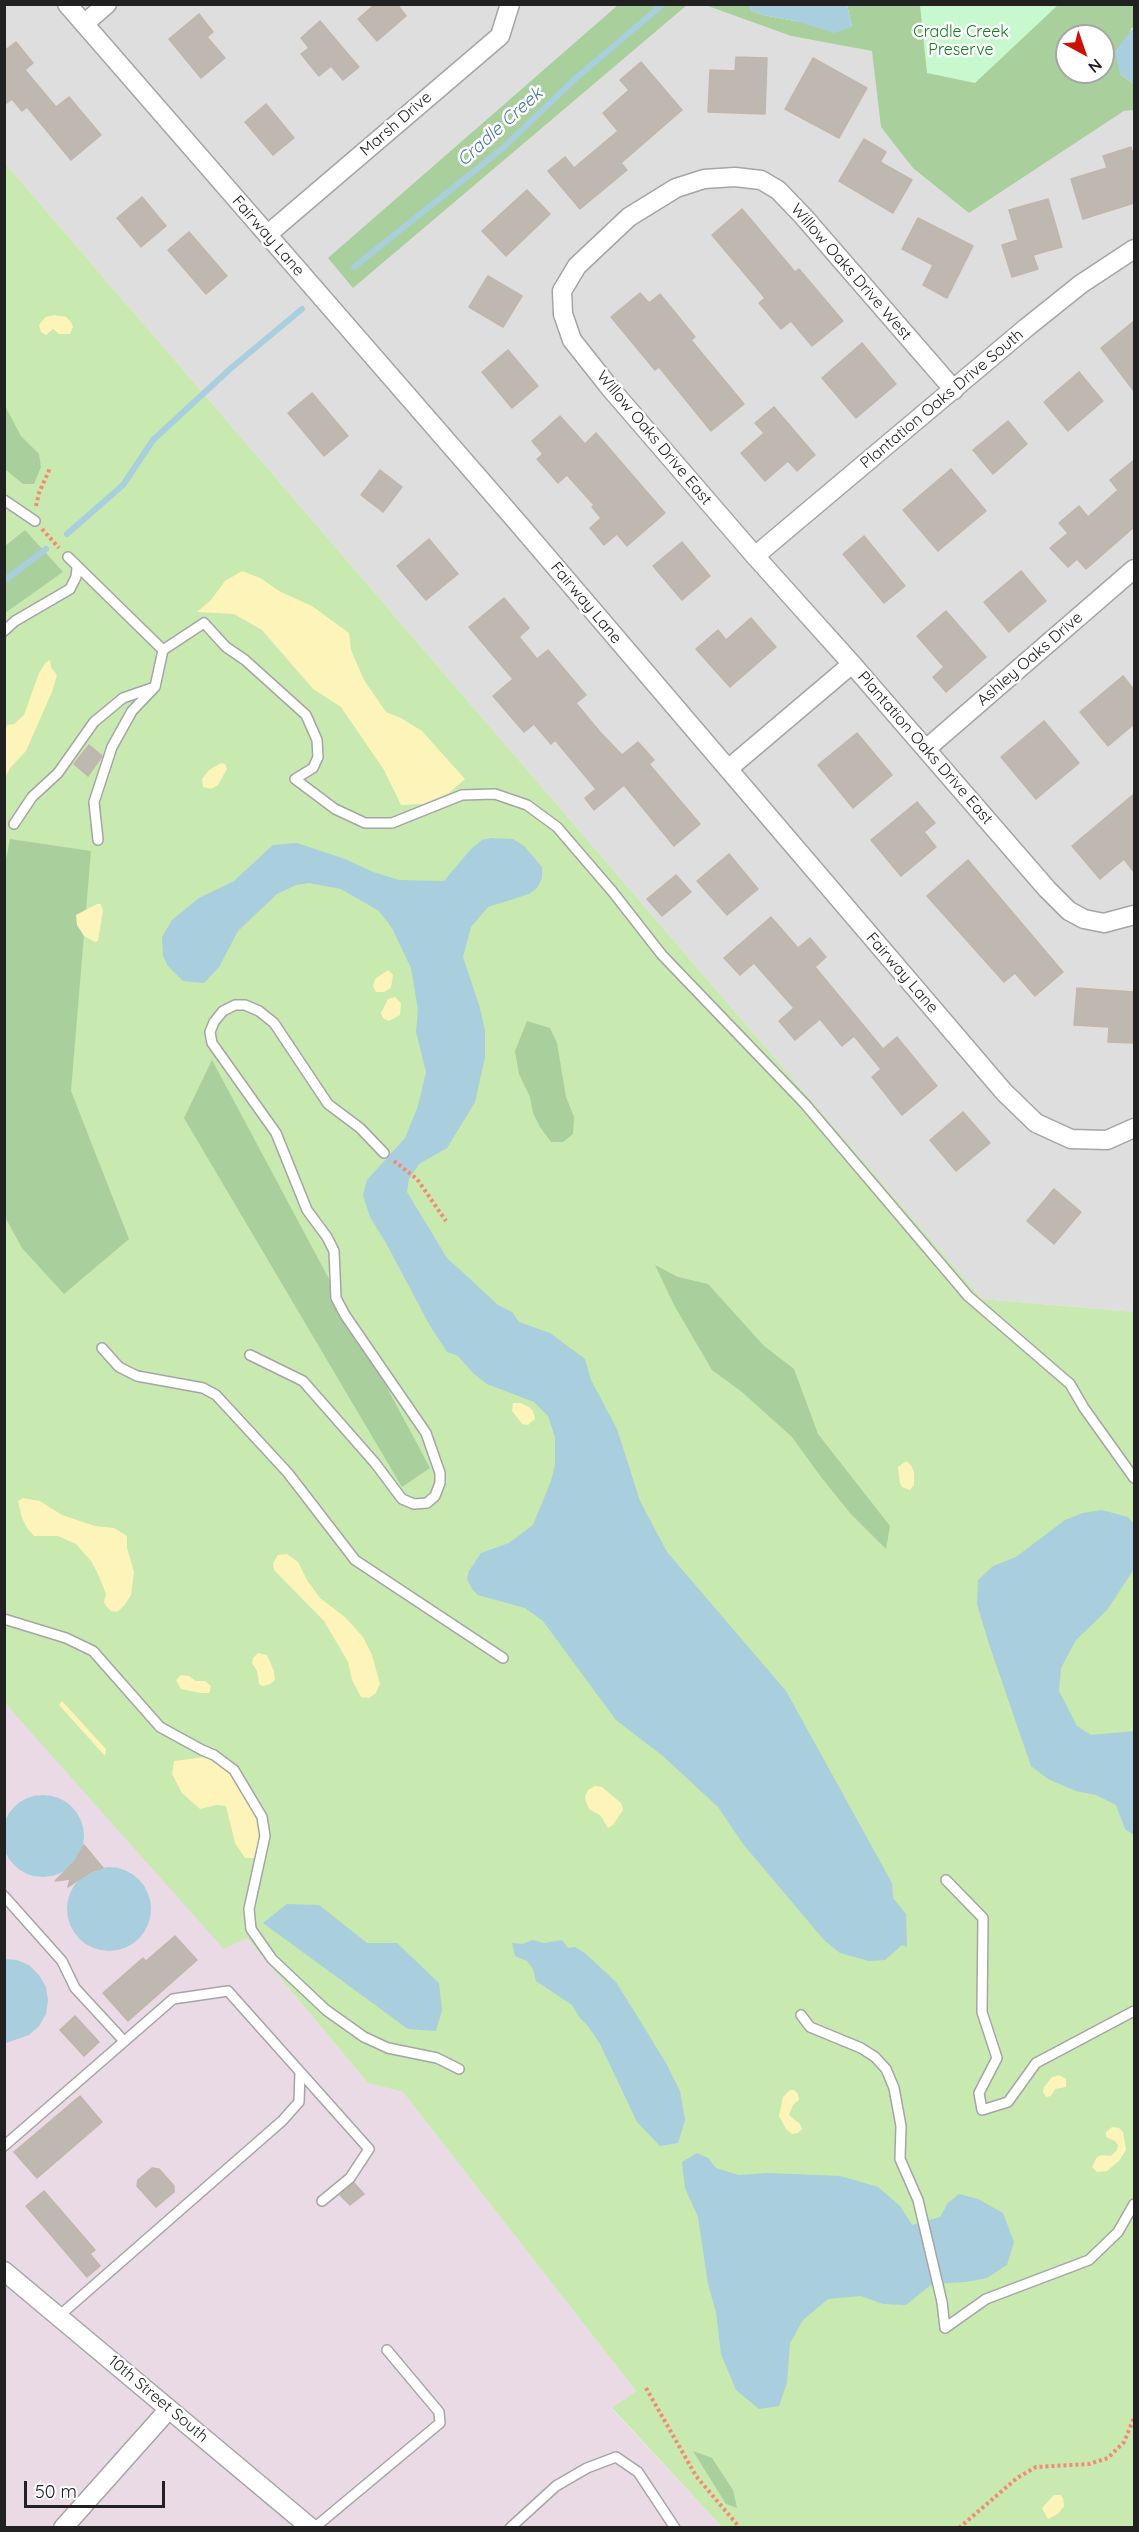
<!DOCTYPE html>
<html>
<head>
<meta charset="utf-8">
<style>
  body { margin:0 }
  #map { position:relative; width:1139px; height:2532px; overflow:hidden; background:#f1eee7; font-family:Quicksand,sans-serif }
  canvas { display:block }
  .frame { position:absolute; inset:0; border:6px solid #212121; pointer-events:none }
  .north { position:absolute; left:1055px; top:24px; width:60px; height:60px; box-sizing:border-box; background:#fff; border:2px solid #a6a6a6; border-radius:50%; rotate:140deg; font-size:16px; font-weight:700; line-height:24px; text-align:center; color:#212121 }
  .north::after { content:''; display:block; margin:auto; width:21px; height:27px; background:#cb1206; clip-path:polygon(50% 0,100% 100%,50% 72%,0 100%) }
  .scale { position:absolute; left:24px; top:2481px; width:141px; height:27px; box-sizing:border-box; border:3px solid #212121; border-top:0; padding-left:8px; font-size:18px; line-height:21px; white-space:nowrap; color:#212121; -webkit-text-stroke:4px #fff; paint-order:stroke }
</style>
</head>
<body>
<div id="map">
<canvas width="1139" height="2532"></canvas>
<div class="frame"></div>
<div class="north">N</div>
<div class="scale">50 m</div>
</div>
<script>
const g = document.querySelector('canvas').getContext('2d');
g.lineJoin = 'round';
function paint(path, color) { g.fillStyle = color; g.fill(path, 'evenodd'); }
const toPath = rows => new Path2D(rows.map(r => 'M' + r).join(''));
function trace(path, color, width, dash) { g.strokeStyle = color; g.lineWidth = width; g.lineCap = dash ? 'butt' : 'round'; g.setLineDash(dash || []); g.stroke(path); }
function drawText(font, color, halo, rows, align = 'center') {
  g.font = font + ' Quicksand,sans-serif'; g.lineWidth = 5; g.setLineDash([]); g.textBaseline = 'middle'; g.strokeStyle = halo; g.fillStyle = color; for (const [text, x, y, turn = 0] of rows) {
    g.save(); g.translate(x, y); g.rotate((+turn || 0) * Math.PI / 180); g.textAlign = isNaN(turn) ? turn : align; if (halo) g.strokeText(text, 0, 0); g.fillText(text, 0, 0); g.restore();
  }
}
const residential = toPath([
  [4,5,705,5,791,36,873,51,877,87,969,213,1124,111,1134,110,1134,1312,982,1299,5,163]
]);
const industrial = toPath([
  [4,1703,247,1938,368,2083,403,2092,636,2391,612,2409,722,2527,5,2527]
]);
const grass = toPath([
  [5,163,982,1299,1134,1312,1134,2527,722,2527,612,2408,636,2391,403,2092,368,2083,247,1938,224,1949,5,1703]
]);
const forest = toPath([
  [618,5,687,5,353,288,328,258],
  [705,5,751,5,750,10,763,15,795,21,852,27,847,5,1134,5,1134,27,1131,29,1120,74,1134,84,1134,110,1124,111,969,213,913,168,881,127,872,51,791,36],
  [1067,36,1103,36,1103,72,1067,72],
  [5,406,21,436,39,454,41,467,34,484,23,484,5,469],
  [25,530,63,572,5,613,5,546],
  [10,839,91,851,71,1091,129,1239,64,1294,22,1248,5,1217,4,869],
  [527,1021,550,1028,557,1043,566,1097,574,1117,573,1134,563,1142,551,1142,540,1127,533,1113,530,1097,519,1074,515,1051],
  [212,1060,430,1468,402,1487,184,1118],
  [655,1265,678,1277,708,1284,764,1346,794,1369,818,1434,890,1526,886,1549,850,1513,821,1477,792,1437,742,1392,712,1370,674,1305],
  [693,2451,712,2458,733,2490,737,2508,726,2504]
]);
const sand = toPath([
  [55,315,66,317,71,322,73,327,70,334,59,334,53,329,46,335,41,332,39,325,42,321,46,317],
  [242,571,260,578,281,592,312,606,349,633,351,650,364,680,386,712,401,718,422,731,465,779,449,793,423,804,401,805,384,770,341,707,313,689,262,630,234,614,197,612,211,600,225,581],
  [50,660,51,667,57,675,52,692,26,751,10,768,5,778,5,731,7,725,14,724,24,715,39,673,46,662],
  [221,763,225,764,227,769,218,785,211,789,203,787,202,779,209,770],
  [97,904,101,904,103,911,98,941,95,942,84,936,77,925,76,915],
  [388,970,393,975,391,988,384,992,376,992,373,986,375,979],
  [395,997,401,1003,400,1015,389,1021,383,1018,381,1013,388,999],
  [513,1403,521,1403,529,1407,533,1411,535,1419,528,1425,522,1424,512,1411],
  [906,1461,911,1465,914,1472,914,1485,910,1490,902,1487,900,1483,898,1467],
  [23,1498,40,1501,62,1515,95,1526,114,1528,127,1536,127,1548,134,1572,131,1595,124,1606,117,1612,111,1611,106,1606,104,1602,106,1594,98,1574,91,1561,76,1544,58,1536,34,1536,27,1528,22,1518,18,1501],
  [287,1554,298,1562,307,1580,320,1598,345,1617,363,1637,372,1655,380,1684,376,1693,369,1698,361,1697,352,1680,348,1662,324,1621,274,1570,273,1563,278,1555],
  [258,1653,267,1655,274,1671,275,1680,270,1684,263,1686,259,1684,257,1671,252,1663,253,1658],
  [181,1675,189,1676,196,1681,205,1681,211,1686,210,1691,209,1693,201,1693,181,1689,176,1680],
  [62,1701,106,1749,105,1756,59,1705],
  [206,1757,229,1767,259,1819,262,1835,260,1849,254,1858,245,1858,235,1843,226,1806,216,1805,200,1809,182,1793,172,1774,174,1761],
  [595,1786,602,1787,621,1803,623,1810,613,1825,608,1828,601,1816,589,1809,586,1802,585,1796,588,1790],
  [1059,2075,1066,2079,1066,2087,1055,2089,1051,2096,1046,2097,1043,2092,1044,2087,1052,2077],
  [790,2090,794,2090,798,2094,799,2100,793,2105,789,2115,800,2124,802,2129,798,2133,792,2134,786,2129,779,2116,783,2097],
  [1112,2127,1119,2128,1123,2132,1126,2150,1119,2161,1107,2171,1097,2172,1092,2167,1097,2157,1102,2155,1111,2156,1117,2150,1118,2145,1115,2141,1106,2137,1106,2132],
  [1054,2495,1061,2495,1063,2498,1064,2506,1058,2514,1048,2519,1042,2508]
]);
const park = toPath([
  [920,5,920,4,1058,5,975,83,927,73]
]);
const water = toPath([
  [751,4,847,5,852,27,834,33,795,21,763,15,750,10],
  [1134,27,1134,84,1120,74,1115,51],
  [491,838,513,839,524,846,542,867,542,878,537,888,529,894,488,907,471,927,463,957,480,1008,485,1031,485,1057,475,1102,447,1148,419,1164,409,1179,407,1192,447,1258,469,1278,498,1305,512,1312,519,1322,550,1333,585,1359,591,1380,617,1429,640,1501,667,1552,786,1691,892,1883,893,1898,906,1914,907,1947,902,1945,885,1960,869,1961,840,1953,824,1940,743,1844,718,1807,663,1756,616,1720,543,1621,525,1608,478,1595,472,1589,467,1579,469,1571,481,1553,509,1543,533,1525,551,1481,555,1465,555,1437,548,1416,534,1402,487,1384,473,1373,458,1356,447,1352,429,1324,386,1243,370,1217,363,1195,367,1180,405,1138,418,1106,426,1072,416,1032,418,1010,411,968,392,928,379,911,341,889,309,883,296,885,277,894,238,931,219,967,204,983,183,981,168,966,163,956,162,937,172,920,199,898,234,881,273,845,297,843,345,859,373,872,399,880,444,881,471,849,482,840],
  [1102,1510,1128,1517,1134,1524,1134,1569,1107,1610,1076,1640,1061,1668,1059,1691,1077,1726,1091,1735,1134,1731,1134,1835,1125,1829,1116,1805,1096,1795,1076,1791,1048,1779,1031,1766,989,1644,977,1604,978,1580,993,1566,1016,1557,1065,1520,1083,1513],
  '2 1836a41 41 0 1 1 82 0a41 41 0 1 1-82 0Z',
  '67 1909a42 42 0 1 1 84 0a42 42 0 1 1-84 0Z',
  [287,1904,319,1905,367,1943,397,1943,439,1983,442,2010,436,2031,408,2029,263,1923],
  [533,1940,544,1943,562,1940,568,1948,575,1947,586,1954,616,1982,666,2063,680,2091,685,2120,678,2143,660,2146,637,2122,600,2044,588,2026,580,2018,572,2005,536,1981,533,1969,527,1961,515,1956,512,1943,522,1944],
  [4,1959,17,1960,29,1965,39,1975,46,1987,48,2000,46,2014,39,2026,29,2035,6,2043],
  [697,2153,708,2158,716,2168,739,2175,768,2173,840,2176,878,2187,900,2206,912,2225,940,2217,948,2203,959,2194,978,2199,1003,2213,1014,2242,1007,2265,987,2278,966,2282,932,2284,906,2305,883,2304,861,2296,828,2299,803,2320,790,2343,787,2383,779,2406,759,2409,736,2390,721,2354,716,2312,708,2284,698,2217,685,2188,682,2162]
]);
const stream = toPath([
  [354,267,503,148,575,79,663,4],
  [67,534,123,485,153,440,230,369,302,309],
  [4,581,46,549]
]);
const building = toPath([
  [375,4,397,4,406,16,377,41,358,19,375,4],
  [199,14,213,32,207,37,225,58,201,78,169,39,199,14],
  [320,21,359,67,343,80,331,66,319,76,301,54,309,48,301,38,320,21],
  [16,42,33,63,25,70,56,107,69,97,101,135,71,160,27,107,22,111,12,99,4,105,4,51,16,42],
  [736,57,767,58,765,114,708,112,710,70,735,71,736,57],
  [813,58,867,88,839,138,785,109,813,58],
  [641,62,682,110,621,163,627,170,580,209,548,171,565,157,574,168,618,131,603,113,629,90,620,80,641,62],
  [266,104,294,138,273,155,245,122,266,104],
  [864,139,886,152,880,162,912,180,893,213,839,181,864,139],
  [1131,147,1134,159,1134,203,1083,219,1071,179,1107,168,1103,156,1131,147],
  [527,190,550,214,506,256,482,231,527,190],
  [142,197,166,226,141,247,117,218,142,197],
  [1048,199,1062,247,1033,255,1038,269,1012,277,1002,245,1018,240,1009,210,1048,199],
  [742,209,795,272,799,269,843,321,812,346,791,321,781,329,759,303,765,298,712,235,742,209],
  [918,218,973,246,947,298,923,285,933,265,902,249,918,218],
  [189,232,227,276,206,294,168,250,189,232],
  [488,276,522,296,503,327,469,307,488,276],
  [640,293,649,303,660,294,695,337,691,340,744,404,711,431,659,367,655,370,611,317,640,293],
  [1134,321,1134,391,1101,348,1134,321],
  [862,343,896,384,856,418,822,378,862,343],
  [508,350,538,386,512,408,482,372,508,350],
  [1079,372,1103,401,1068,431,1044,402,1079,372],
  [312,393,348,436,324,456,288,413,312,393],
  [774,407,815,455,797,471,788,461,765,481,741,453,764,433,755,423,774,407],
  [560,416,585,444,596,433,665,513,627,546,617,534,604,545,590,528,601,518,592,507,594,505,567,475,558,483,537,459,543,454,532,441,560,416],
  [1008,421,1027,444,993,474,973,450,1008,421],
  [1134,460,1134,527,1086,569,1077,559,1068,567,1050,548,1068,533,1059,523,1079,506,1088,517,1118,490,1110,480,1134,460],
  [951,469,986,511,938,551,903,510,951,469],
  [380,470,402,487,383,512,361,495,380,470],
  [864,536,905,586,884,603,843,554,864,536],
  [429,539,458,574,426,600,397,566,429,539],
  [682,542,710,576,682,600,653,566,682,542],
  [1021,571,1046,601,1009,632,984,602,1021,571],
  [504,598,529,628,519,637,537,659,548,650,586,695,576,703,599,731,622,755,638,742,654,760,649,764,700,824,674,846,624,785,594,810,585,798,596,789,555,740,551,744,534,724,524,732,493,696,513,679,469,627,504,598],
  [946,611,986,657,946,692,933,677,944,667,917,636,946,611],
  [751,618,776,647,730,687,696,649,718,630,726,640,751,618],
  [1123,676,1134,690,1134,724,1108,746,1080,712,1123,676],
  [1044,721,1079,763,1036,799,1001,757,1044,721],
  [857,733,892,775,853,808,818,765,857,733],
  [89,745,102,756,88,776,74,764,89,745],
  [1134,794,1134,872,1124,859,1100,879,1072,846,1134,794],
  [917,802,935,823,924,832,936,847,901,876,871,840,917,802],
  [729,854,758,889,727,915,697,881,729,854],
  [968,860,1063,972,1035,996,1015,973,1004,982,927,896,968,860],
  [676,875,691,892,662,916,647,899,676,875],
  [771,917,798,948,810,938,826,957,815,967,883,1049,897,1037,937,1086,902,1115,872,1077,881,1069,854,1036,842,1046,820,1019,795,1040,779,1021,794,1008,754,963,740,975,724,958,771,917],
  [1077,988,1134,992,1134,1043,1108,1042,1109,1027,1074,1025,1077,988],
  [963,1112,990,1143,956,1171,930,1140,963,1112],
  [1054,1189,1081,1212,1054,1244,1027,1221,1054,1189],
  [84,1845,103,1868,92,1871,68,1887,70,1879,55,1881,75,1861,84,1845],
  [175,1936,197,1960,128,2021,103,1993,143,1958,146,1961,175,1936],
  [75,2016,99,2042,84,2056,60,2030,75,2016],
  [80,2096,102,2122,37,2178,14,2152,80,2096],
  [152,2168,159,2169,174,2186,174,2192,156,2207,137,2186,138,2180,152,2168],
  [354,2183,364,2194,350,2205,340,2195,354,2183],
  [44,2191,95,2250,90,2254,100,2266,87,2277,26,2206,44,2191]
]);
const path = toPath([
  [36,506,39,493,50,468],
  [42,529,59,548],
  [394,1161,417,1179,446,1221],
  [646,2388,696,2476,740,2528],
  [959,2528,1017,2478,1036,2467,1089,2464,1108,2458,1124,2442,1134,2418]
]);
const service = toPath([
  [4,500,35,521],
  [68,557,163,650,204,623,226,647,245,660,306,715,317,740,318,757,313,768,295,779,335,809,365,823,392,823,462,795,495,794,527,805,557,827,612,891,662,955,805,1104,968,1296,1070,1384,1084,1408,1134,1478],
  [4,631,15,621,70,589,76,577,77,568],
  [14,824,32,797,58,773,94,722,123,698,155,687,163,650],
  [98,840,94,802,112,747,132,711,153,689],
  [102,1348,119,1367,137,1376,203,1388,216,1395,288,1473,355,1560,503,1658],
  [250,1355,303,1381,375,1463,402,1499,414,1504,427,1503,435,1496,440,1483,440,1473,426,1433,345,1315,336,1298,334,1251,327,1237,307,1210,276,1133,212,1043,210,1032,214,1022,223,1011,235,1005,245,1005,259,1011,274,1023,328,1104,360,1128,384,1153],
  [4,1619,66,1638,93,1651,160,1727,202,1750,214,1755,234,1770,262,1817,265,1836,249,1909,251,1929,272,1959,326,2010,364,2037,388,2048,437,2058,459,2069],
  [946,1880,983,1918,982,2012,997,2058,979,2093,982,2110,1008,2102,1036,2063,1134,2011],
  [4,1896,62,1961,75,1988,124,2041],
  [801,2015,810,2027,861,2048,875,2057,886,2069,894,2088,901,2126,900,2159,918,2200,942,2302,945,2328,986,2299,1089,2260,1118,2232,1134,2204],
  [4,2146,173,1999,228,1991,369,2149,350,2178,322,2201],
  [59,2316,282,2121,299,2102,300,2072],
  [314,2528,440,2423,439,2412,387,2350],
  [510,2528,556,2486,587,2468,616,2457,638,2472,675,2528]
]);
const minor = toPath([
  [67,4,518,523,1004,1092,1036,1123,1071,1139,1107,1140,1134,1128],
  [84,24,107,4],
  [268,234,500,36,510,4],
  [954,390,803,216,778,190,761,180,735,177,704,179,676,188,629,217,577,266,562,291,563,314,572,340,610,388,755,556,852,664,1047,889,1069,911,1084,919,1104,923,1134,915],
  [755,556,1026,328,1081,284,1134,249],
  [926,749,1134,569],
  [728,769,852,664],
  [4,2271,311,2528],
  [63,2528,169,2409]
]);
const parkNames = [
  ["Cradle Creek",961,32],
  ["Preserve",961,50]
];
const streetNames = [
  ["Marsh Drive",396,124,-41],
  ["Fairway Lane",268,236,49],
  ["Willow Oaks Drive West",851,272,49],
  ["Plantation Oaks Drive South",942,399,-40],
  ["Willow Oaks Drive East",654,438,50],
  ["Fairway Lane",586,603,50],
  ["Ashley Oaks Drive",1030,659,-41],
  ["Plantation Oaks Drive East",925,748,49],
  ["Fairway Lane",902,973,49],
  ["10th Street South",158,2399,40]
];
const waterNames = [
  ["Cradle Creek",500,127,-42]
];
paint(residential, '#dfdede');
paint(industrial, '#e9dae6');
paint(grass, '#c8e9af');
paint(forest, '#a9cf9d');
paint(sand, '#fdf4b9');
paint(park, '#c7f8ce');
paint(water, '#a9cedd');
trace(stream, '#a9cedd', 6);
paint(building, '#beb8b1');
trace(building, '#c2b6aa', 1.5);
trace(service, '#a5a5a5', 12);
trace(minor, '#a5a5a5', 21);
trace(path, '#f68973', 4, [3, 3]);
trace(service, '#fff', 9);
trace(minor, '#fff', 18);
drawText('16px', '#0f7e1f', '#fff', parkNames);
drawText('16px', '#212121', '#fff', streetNames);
drawText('italic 18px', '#4b74a7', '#fff', waterNames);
</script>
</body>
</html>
